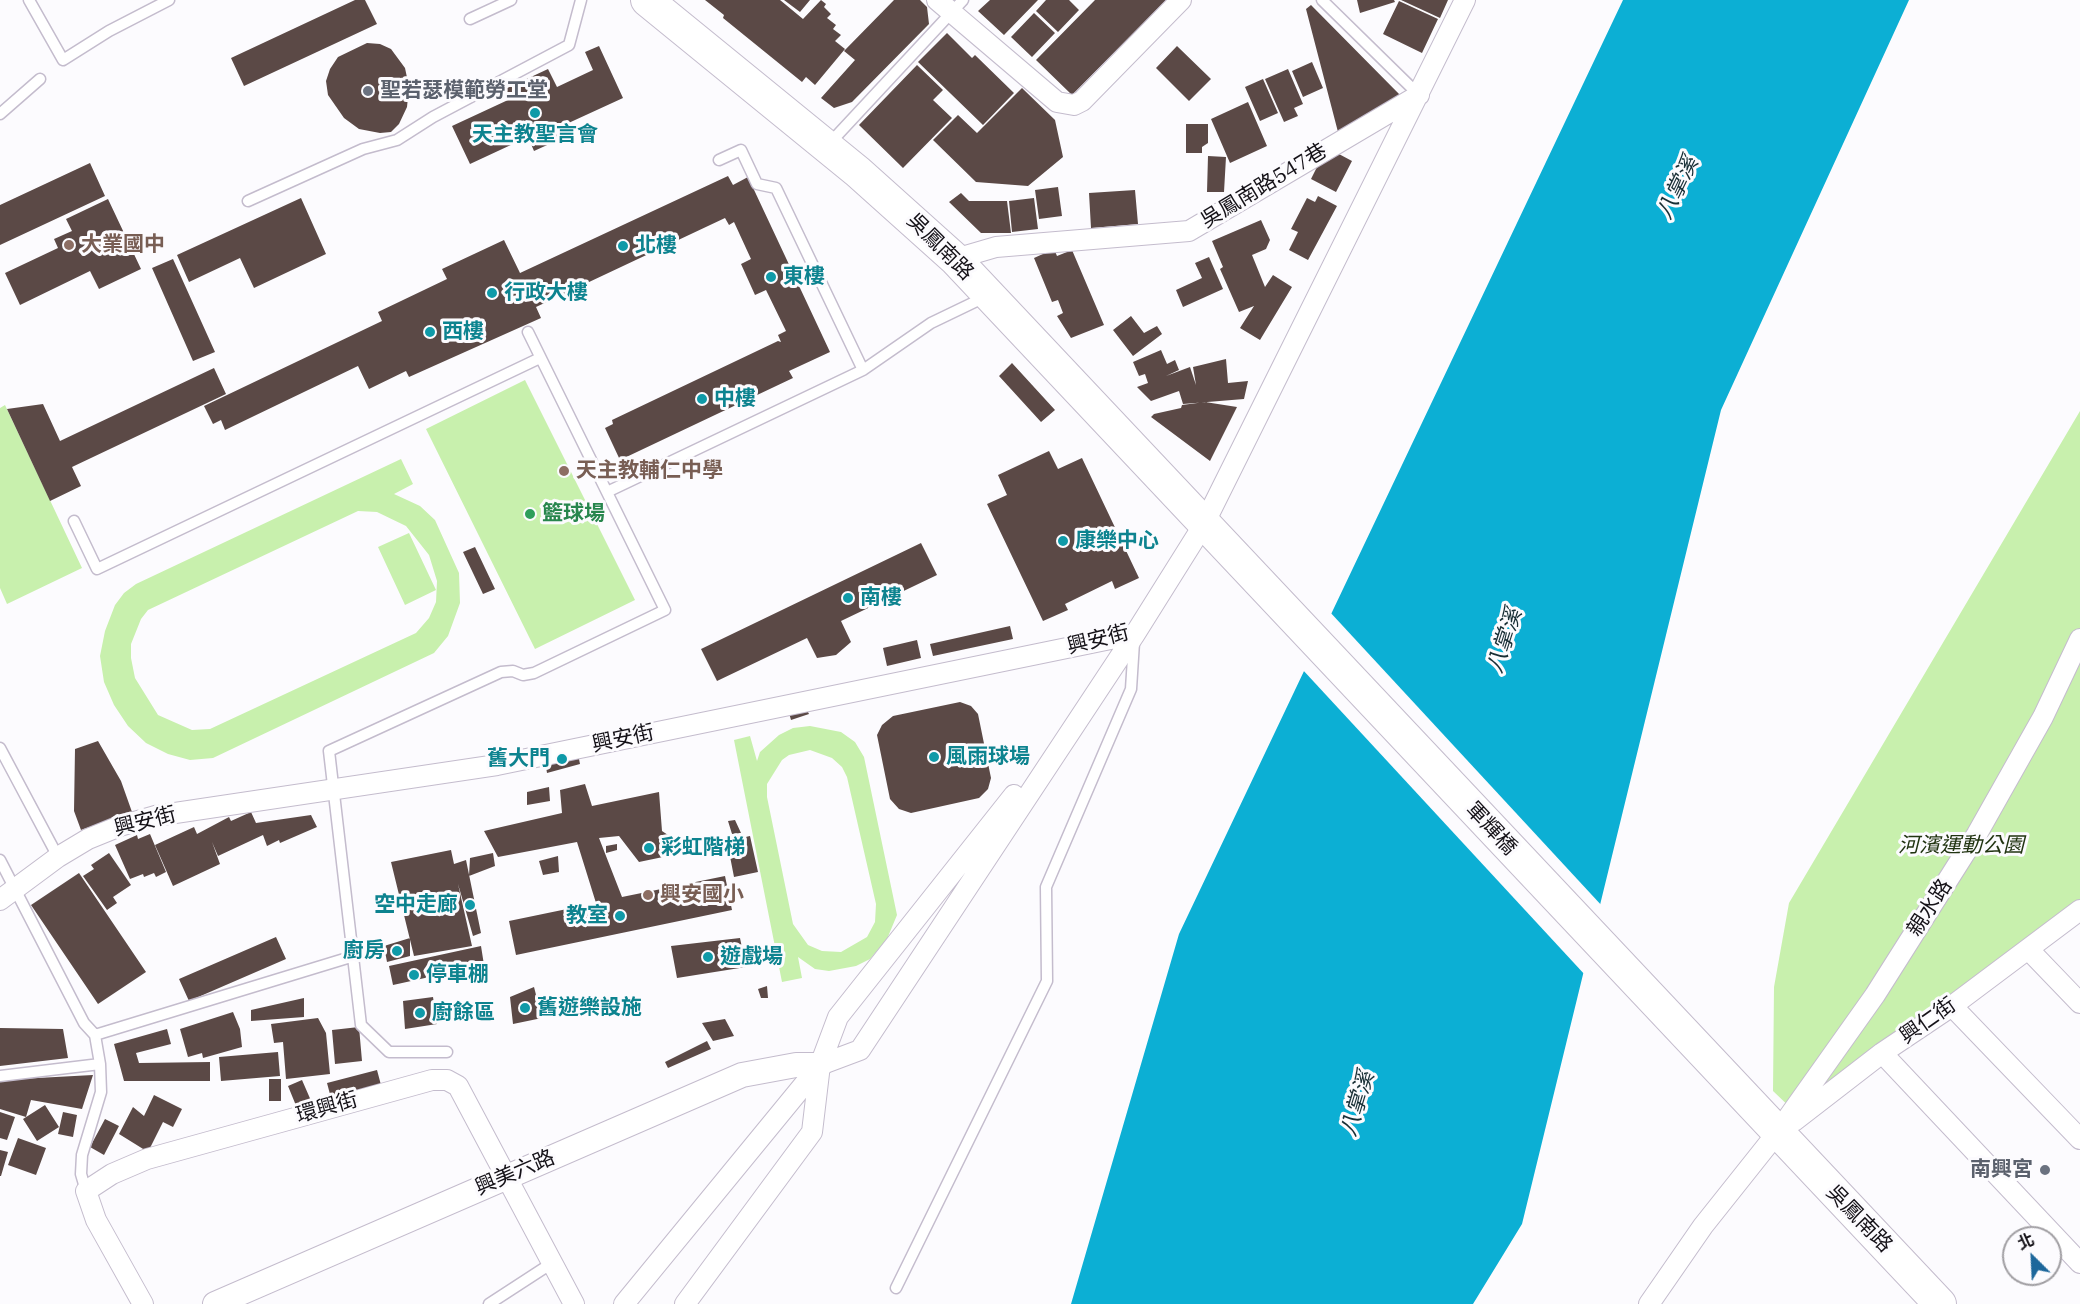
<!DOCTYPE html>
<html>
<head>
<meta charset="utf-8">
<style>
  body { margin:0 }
  #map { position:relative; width:2080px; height:1304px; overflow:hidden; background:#fcfbfe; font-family:"IBM Plex Serif","Noto Sans TC",serif }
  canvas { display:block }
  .north { position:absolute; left:2002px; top:1226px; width:60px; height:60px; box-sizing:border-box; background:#fcfbfe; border:2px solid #a09ea2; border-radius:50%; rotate:336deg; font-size:16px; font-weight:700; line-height:24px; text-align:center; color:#151218 }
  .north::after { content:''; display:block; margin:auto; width:21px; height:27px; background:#1d679b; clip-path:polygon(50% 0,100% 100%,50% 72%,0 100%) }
</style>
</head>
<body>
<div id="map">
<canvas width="2080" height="1304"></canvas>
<div class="north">北</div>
</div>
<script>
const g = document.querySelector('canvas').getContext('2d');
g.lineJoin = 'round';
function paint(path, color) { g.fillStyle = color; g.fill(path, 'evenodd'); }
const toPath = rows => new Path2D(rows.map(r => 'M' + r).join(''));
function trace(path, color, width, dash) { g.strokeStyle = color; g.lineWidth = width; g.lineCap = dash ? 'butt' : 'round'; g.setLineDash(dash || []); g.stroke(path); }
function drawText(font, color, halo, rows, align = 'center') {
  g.font = font + ' "IBM Plex Serif","Noto Sans TC",serif'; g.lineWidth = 6; g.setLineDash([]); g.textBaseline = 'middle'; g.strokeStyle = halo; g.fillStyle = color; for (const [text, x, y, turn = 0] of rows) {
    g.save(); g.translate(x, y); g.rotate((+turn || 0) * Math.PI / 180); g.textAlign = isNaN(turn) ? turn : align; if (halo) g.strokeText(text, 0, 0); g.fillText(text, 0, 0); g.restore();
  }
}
const green = toPath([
  [525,380,635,600,535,649,426,429],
  [5,405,82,568,7,604,0,588,0,408],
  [2080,411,2080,905,1796,1113,1773,1091,1774,987,1789,903],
  [401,459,413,484,394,494,420,506,435,520,459,573,460,603,448,636,434,653,213,758,190,760,168,754,146,743,128,726,114,705,104,682,100,656,105,631,115,605,124,593,136,584],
  [358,511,377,512,406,526,429,555,437,581,436,602,429,618,416,633,210,729,192,730,158,715,135,678,131,658,131,644,141,619,148,610],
  [409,533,436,590,405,605,378,547],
  [810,726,841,732,855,742,864,757,897,915,887,939,870,959,856,966,829,971,815,969,798,957,802,978,782,982,734,740,750,736,757,761,760,752,779,735,793,728],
  [810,750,832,758,842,767,847,777,876,904,875,922,867,937,841,952,822,951,808,945,793,924,767,797,767,784,782,760,789,755]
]);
const water = toPath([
  [1623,0,1909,0,1721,410,1522,1224,1473,1304,1071,1304,1179,934]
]);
const pier = toPath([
  [1329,611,1603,907,1586,976,1302,669]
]);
const building = toPath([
  [355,0,365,0,377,24,244,86,231,58],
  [705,0,780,0,803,19,821,0,826,4,824,7,831,14,827,18,836,25,833,29,841,35,835,41,845,49,815,85,806,77,802,82,723,18,724,15],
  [784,0,810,0,800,12],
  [894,0,920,0,927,7,929,24,852,102,834,108,821,98,855,60,844,51],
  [990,0,1038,0,1004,35,978,11],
  [1046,0,1069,0,1079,10,1058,32,1036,11],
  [1095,0,1166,0,1072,95,1036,60],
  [1357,0,1394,0,1395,2,1360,13],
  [1401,0,1448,0,1440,18],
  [1399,1,1438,19,1422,53,1383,34],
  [1311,5,1400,95,1338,132,1306,9],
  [1034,13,1055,33,1032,57,1011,37],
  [947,33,972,58,975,55,1014,93,983,125,918,62],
  [367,43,380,44,391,49,405,68,409,87,407,107,399,124,391,132,380,133,359,129,344,118,328,95,326,81,330,69,338,57],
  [599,46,623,98,562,126,567,136,534,151,528,137,470,164,452,126,508,100,503,90,548,69,557,87,593,70,585,52],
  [1177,46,1211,79,1189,101,1156,68],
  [1312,62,1323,88,1303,97,1292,71],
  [917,65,943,90,933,100,952,118,903,168,859,125],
  [1288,69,1303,104,1294,108,1298,116,1284,122,1265,79],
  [1263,79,1278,113,1260,121,1245,87],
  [1022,88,1055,120,1063,157,1028,186,976,182,933,140,958,115,977,133],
  [1248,102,1267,146,1230,163,1211,119],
  [1186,124,1208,124,1208,143,1202,147,1202,153,1186,153],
  [1337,153,1352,161,1336,192,1311,179,1320,161],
  [1208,156,1226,157,1224,192,1207,192],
  [90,163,105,196,0,245,0,205],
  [728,176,733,185,748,177,830,352,789,371,793,378,620,460,605,428,613,424,612,420,778,341,781,342,778,335,786,331,766,290,755,295,741,264,751,259,734,222,729,225,725,218,536,307,541,318,409,377,406,371,369,389,358,366,225,430,221,420,213,424,204,406,382,321,378,312,447,279,442,269,504,240,520,273],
  [1058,187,1062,216,1039,219,1035,190],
  [1135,190,1138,224,1091,228,1089,193],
  [961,193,969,201,1007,201,1011,233,981,233,949,202],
  [1318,196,1337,206,1308,260,1289,250,1298,232,1291,229,1307,198,1315,202],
  [301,198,326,254,254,288,240,258,189,282,177,255],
  [1034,198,1038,229,1012,232,1009,201],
  [108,199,141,269,99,289,90,271,20,305,5,273,58,248,54,239,72,231,66,219],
  [1261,220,1270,240,1266,249,1252,255,1265,287,1273,275,1292,287,1260,340,1240,328,1254,306,1239,312,1220,269,1223,267,1212,241],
  [1054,249,1057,256,1072,250,1104,325,1071,338,1057,316,1063,313,1058,300,1052,302,1034,258],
  [1209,257,1223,289,1183,307,1176,290,1202,278,1195,263],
  [173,259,215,352,193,361,152,268],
  [1131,316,1144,333,1157,326,1162,334,1133,356,1113,330],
  [1161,350,1167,364,1175,360,1179,370,1166,376,1190,367,1196,385,1193,367,1226,359,1228,383,1248,381,1244,399,1183,404,1179,391,1151,401,1137,387,1148,383,1145,374,1139,376,1133,362],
  [1012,363,1055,410,1041,422,999,376],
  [214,368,226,394,72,467,81,486,50,501,7,409,43,404,60,441],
  [1205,402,1237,407,1210,461,1151,417,1154,414,1181,408,1182,405],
  [1049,451,1058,469,1082,458,1139,578,1115,589,1112,581,1065,604,1068,610,1043,621,987,504,1007,495,998,475],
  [921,543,937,575,841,621,851,642,836,655,817,658,807,638,717,681,701,649],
  [475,547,495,589,483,594,463,552],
  [1010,626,1013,639,933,656,930,644],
  [917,640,921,658,887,666,883,648],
  [960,702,971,706,978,714,991,778,988,789,979,798,911,813,899,809,890,799,877,735,882,725,893,716],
  [806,708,809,714,791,720,789,713],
  [98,741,121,781,132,812,81,830,74,811,75,749],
  [577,749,580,764,547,773,544,754],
  [585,784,592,806,659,792,662,831,680,843,674,846,671,843,670,850,663,857,639,862,619,836,599,838,622,897,725,876,732,910,516,955,509,921,596,903,577,842,498,857,484,831,562,813,560,790],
  [549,787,550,801,527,805,527,792],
  [251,812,256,823,311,815,317,827,280,843,279,840,267,846,263,835,218,856,212,842,220,864,173,886,155,845,194,827,197,834,229,817,231,821],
  [735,820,741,833,732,834,728,821],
  [150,834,166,872,156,877,154,873,144,877,143,874,130,879,115,845,137,835,138,839],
  [750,836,758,872,734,877,727,841],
  [617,844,617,850,606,853,606,846],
  [451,850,454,864,466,860,481,933,473,936,458,884,472,946,414,956,391,862],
  [109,853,131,885,113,897,117,903,107,910,83,876,94,869,91,865],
  [493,853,495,866,469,876,470,858],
  [558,856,559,872,543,875,539,861],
  [79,873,146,972,98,1004,31,905],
  [276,937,286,959,189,1001,179,979],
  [410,938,410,956,387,962,384,946],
  [740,938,746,967,677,978,671,946],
  [481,946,484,965,393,985,389,966],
  [767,986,768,998,761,998,758,989],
  [534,987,542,1018,513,1024,510,997],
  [433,997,437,1024,405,1029,403,1001],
  [304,998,304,1017,251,1021,251,1010],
  [233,1012,240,1029,242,1047,203,1058,202,1053,188,1057,180,1029],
  [318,1018,326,1033,330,1074,286,1079,283,1042,274,1043,271,1024],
  [725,1019,734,1036,713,1041,702,1023],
  [359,1027,362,1061,335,1064,332,1030],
  [0,1028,63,1029,68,1058,0,1066],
  [167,1029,171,1044,136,1053,139,1063,210,1062,210,1081,124,1081,114,1044],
  [707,1041,711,1049,668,1068,665,1062],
  [278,1052,280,1076,221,1081,219,1057],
  [377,1070,381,1085,331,1098,327,1083],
  [93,1075,82,1109,31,1100,26,1117,0,1109,0,1080],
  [269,1079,281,1079,281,1101,269,1101],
  [302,1080,312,1103,297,1108,288,1086],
  [154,1095,182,1109,173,1127,163,1122,148,1152,119,1134,133,1107,144,1116],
  [45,1105,59,1127,37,1141,23,1119],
  [0,1112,15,1117,7,1140,0,1138],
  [63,1112,77,1115,73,1137,58,1134],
  [105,1119,119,1126,104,1155,90,1147],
  [18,1138,46,1148,36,1175,8,1165],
  [0,1150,8,1152,1,1176,0,1176]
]);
const service = toPath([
  [29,0,63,60,109,31,169,0],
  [1322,0,1419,95],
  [470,19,511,0],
  [0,114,40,79],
  [829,144,963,0],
  [719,160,741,150,757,184,776,188,863,370],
  [248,201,363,149,397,140,433,117,569,45,581,0],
  [607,492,863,370,931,323,985,297],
  [74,521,97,569,540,358],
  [0,748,58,857],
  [0,860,84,1023,95,1035],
  [447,1052,389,1052,361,1025,329,751,501,672,513,671,523,675,534,673,665,610,528,332],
  [0,1076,100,1064,95,1035,354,956],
  [86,1191,81,1174,82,1155,101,1092,100,1064],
  [896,1288,1047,981,1046,887,1131,689,1134,642],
  [489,1304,552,1263]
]);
const minor = toPath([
  [937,0,1057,102,1074,105,1082,101,1181,0],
  [955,259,996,247,1189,231,1419,95],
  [0,900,58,857,88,839,120,826,155,816,497,765,1135,634],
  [2028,949,2080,1003],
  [1952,1006,2080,1139],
  [1882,1053,2080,1263],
  [1794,1121,1882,1053,1952,1006,2080,910],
  [143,1304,96,1220,86,1191,112,1174,147,1159,432,1080,447,1080,458,1086,574,1304],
  [624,1304,820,1065,860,1050,1135,634,1204,524,1465,0],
  [685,1304,812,1132,820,1065,838,1017,1014,795],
  [1649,1304,1703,1226,1777,1133,1875,995,1977,834,2043,717,2080,639]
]);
const tertiary = toPath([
  [215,1304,742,1075,796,1065,820,1065]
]);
const primary = toPath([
  [647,0,858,172,955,259,1940,1304]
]);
const markers = [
  [368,91,6,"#6b7280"],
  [535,113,6,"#0f9aa8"],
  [69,245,6,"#8d6e63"],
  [623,246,6,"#0f9aa8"],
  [771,277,6,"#0f9aa8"],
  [492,293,6,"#0f9aa8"],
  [430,332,6,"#0f9aa8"],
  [702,399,6,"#0f9aa8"],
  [564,471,6,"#8d6e63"],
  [530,514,6,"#2e9e5b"],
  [1063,541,6,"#0f9aa8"],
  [848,598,6,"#0f9aa8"],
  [934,757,6,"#0f9aa8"],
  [562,759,6,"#0f9aa8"],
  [649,848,6,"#0f9aa8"],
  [648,895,6,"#8d6e63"],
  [470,905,6,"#0f9aa8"],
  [620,916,6,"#0f9aa8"],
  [397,951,6,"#0f9aa8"],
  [708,957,6,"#0f9aa8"],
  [414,975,6,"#0f9aa8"],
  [525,1008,6,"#0f9aa8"],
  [420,1013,6,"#0f9aa8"],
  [2045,1170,6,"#6b7280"]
];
const worshipNames = [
  ["聖若瑟模範勞工堂",380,91],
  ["南興宮",2033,1170,"right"]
];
const cultureNames = [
  ["天主教聖言會",535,135,"center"],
  ["北樓",635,246],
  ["東樓",783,277],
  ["行政大樓",504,293],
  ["西樓",442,332],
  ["中樓",714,399],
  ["康樂中心",1075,541],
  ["南樓",860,598],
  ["風雨球場",946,757],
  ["舊大門",550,759,"right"],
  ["彩虹階梯",661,848],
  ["空中走廊",458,905,"right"],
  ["教室",608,916,"right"],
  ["廚房",385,951,"right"],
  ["遊戲場",720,957],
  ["停車棚",426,975],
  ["舊遊樂設施",537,1008],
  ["廚餘區",432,1013]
];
const streetNames = [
  ["吳鳳南路547巷",1264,186,-31],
  ["吳鳳南路",940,247,45],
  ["興安街",1098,640,-14],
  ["興安街",623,739,-12],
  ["興安街",145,822,-14],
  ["軍輝橋",1491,829,47],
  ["親水路",1930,908,-57],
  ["興仁街",1928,1021,-35],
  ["環興街",327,1108,-16],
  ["興美六路",515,1173,-23],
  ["吳鳳南路",1859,1219,46]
];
const educationNames = [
  ["大業國中",81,245],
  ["天主教輔仁中學",576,471],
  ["興安國小",660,895]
];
const leisureNames = [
  ["籃球場",542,514]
];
const parkNames = [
  ["河濱運動公園",1961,846]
];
const waterNames = [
  ["八掌溪",1678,188,-64],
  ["八掌溪",1505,641,-72],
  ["八掌溪",1358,1104,-73]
];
paint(green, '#c8f0ad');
paint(water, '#0cafd4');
paint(pier, '#fcfbfe');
paint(building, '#5b4946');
trace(service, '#c4bccd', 13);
trace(minor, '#c4bccd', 22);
trace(tertiary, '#c4bccd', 26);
trace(primary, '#c4bccd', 34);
trace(service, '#fff', 10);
trace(minor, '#fff', 20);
trace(tertiary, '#fff', 24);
trace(primary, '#fff', 32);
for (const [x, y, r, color] of markers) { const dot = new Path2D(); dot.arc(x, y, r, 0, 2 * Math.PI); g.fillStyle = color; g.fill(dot); trace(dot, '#fcfbfe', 2); }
drawText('bold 21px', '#5b616d', '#fcfbfe', worshipNames, 'left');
drawText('bold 21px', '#0d838f', '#fcfbfe', cultureNames, 'left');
drawText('21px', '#151218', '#fcfbfe', streetNames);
drawText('bold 21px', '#785e54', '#fcfbfe', educationNames, 'left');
drawText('bold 21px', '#27864d', '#fcfbfe', leisureNames, 'left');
drawText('italic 21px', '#213411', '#fcfbfe', parkNames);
drawText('italic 22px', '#182e35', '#fcfbfe', waterNames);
</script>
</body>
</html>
